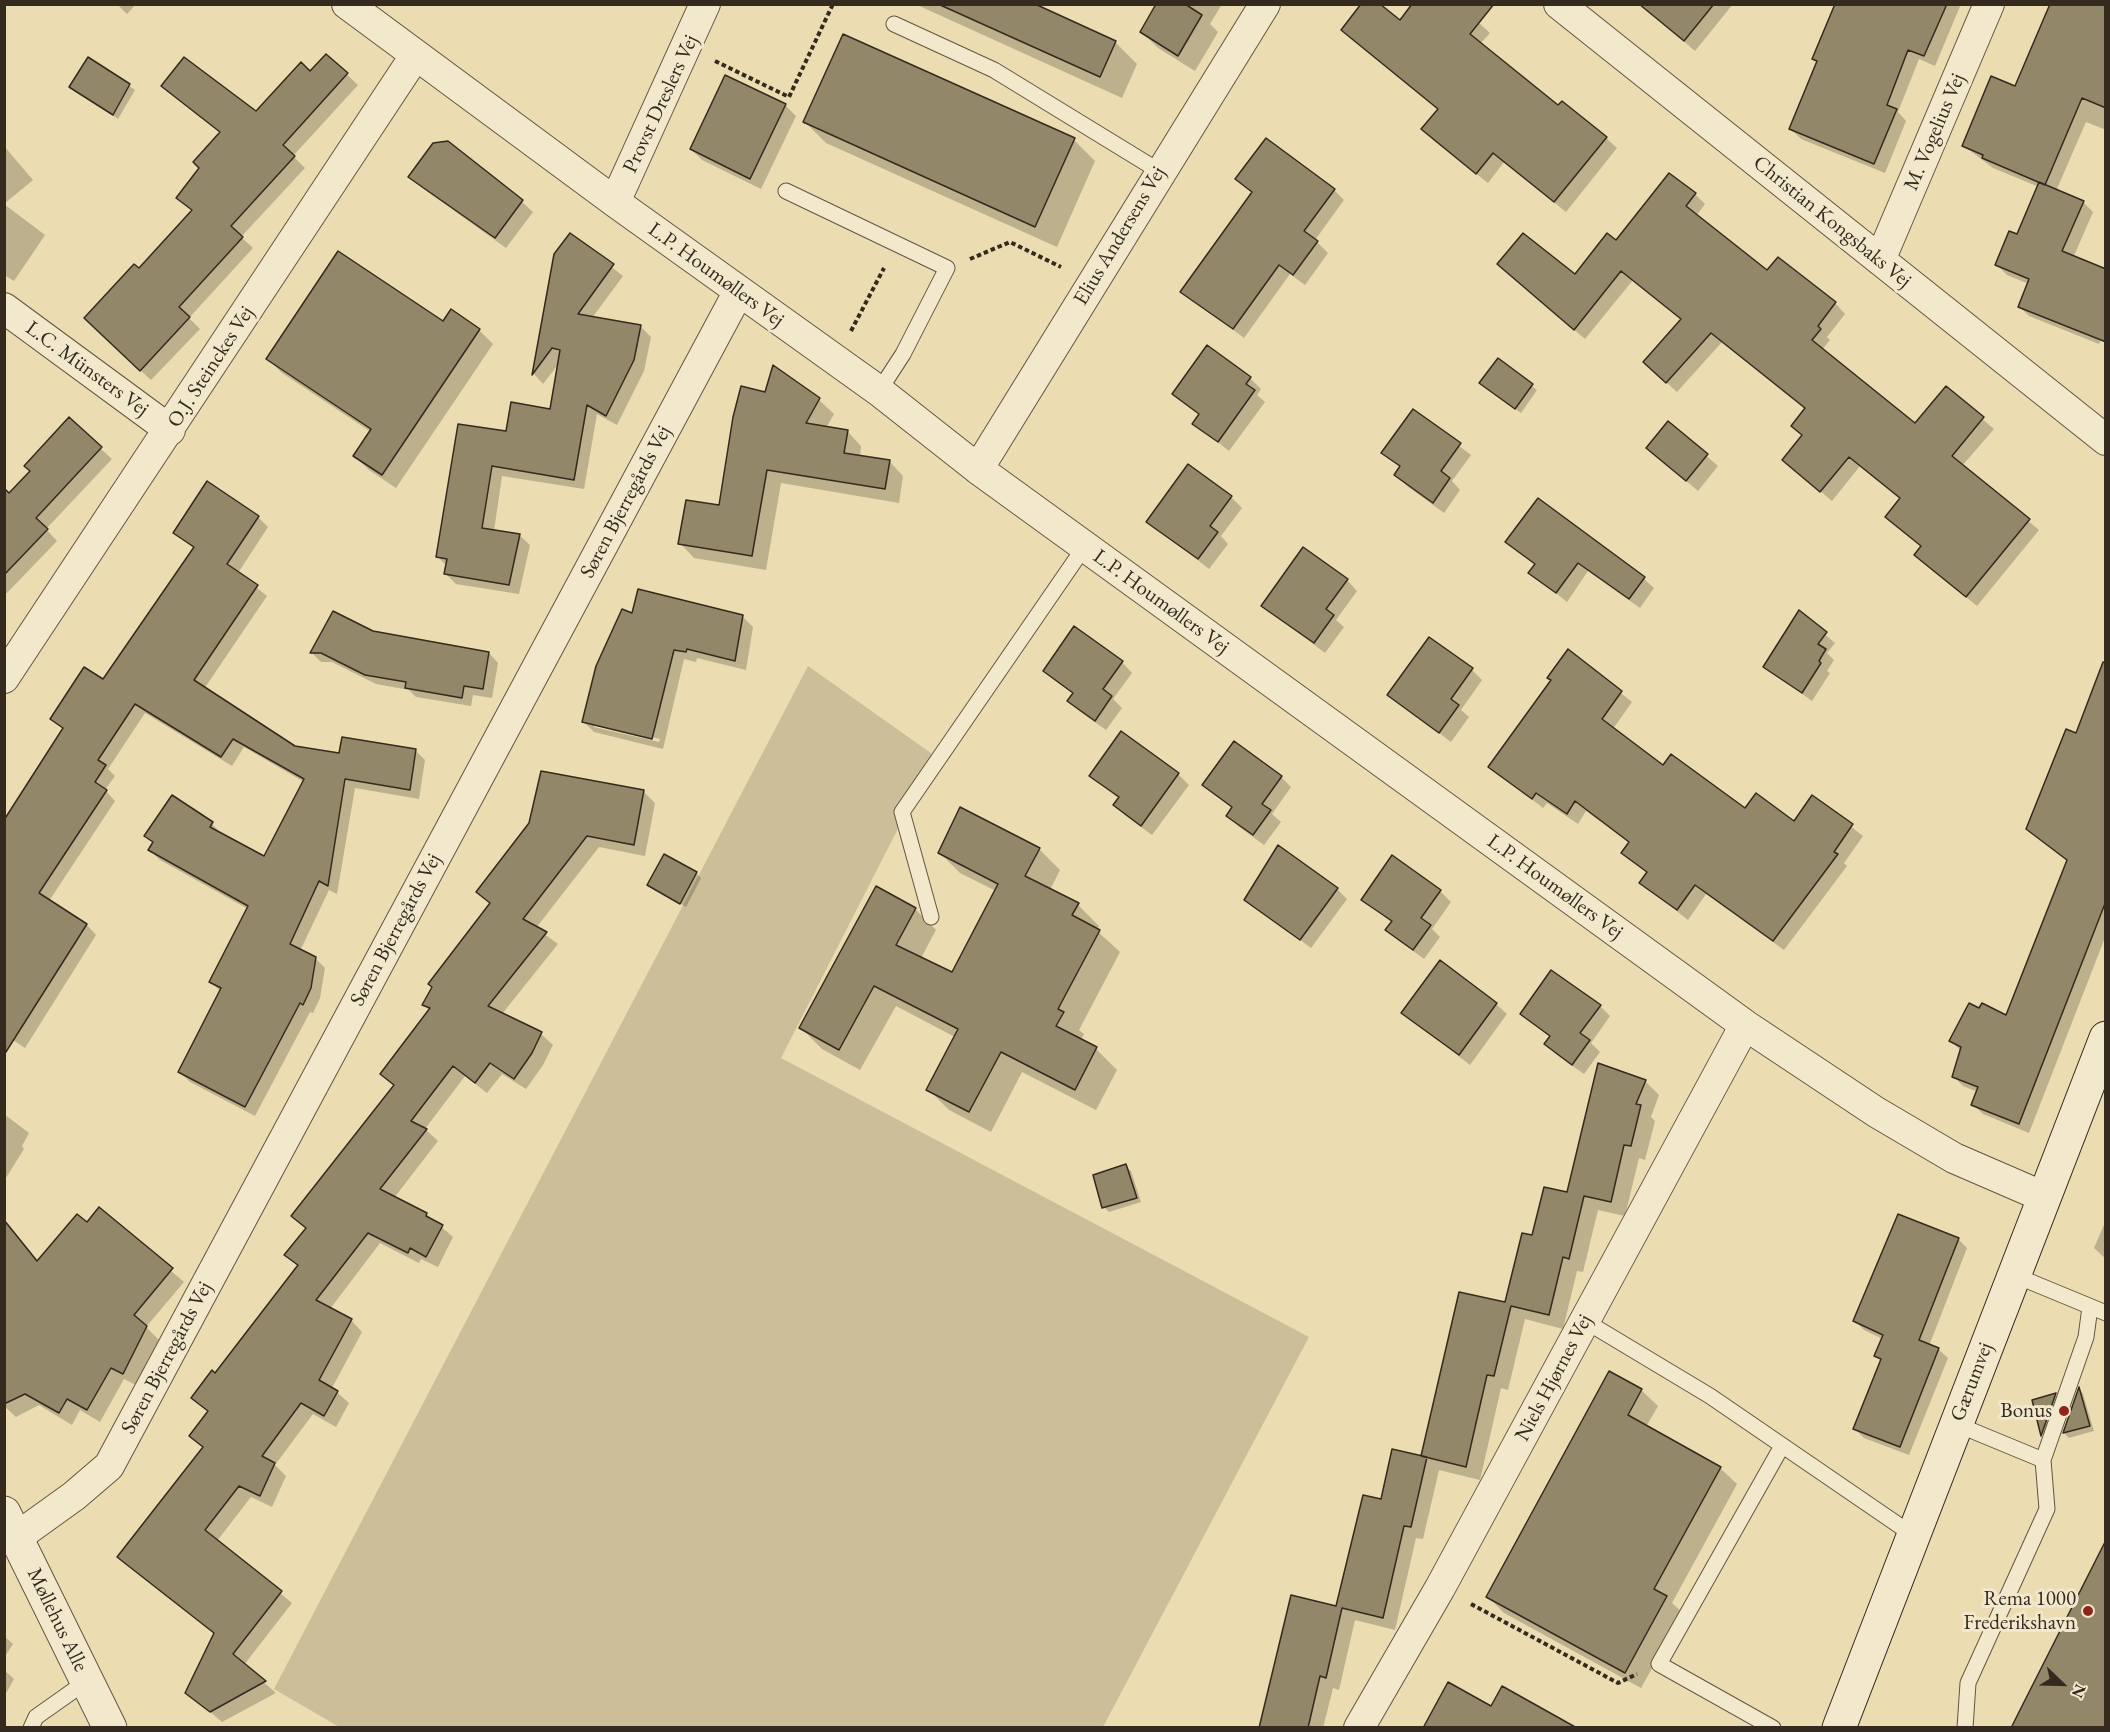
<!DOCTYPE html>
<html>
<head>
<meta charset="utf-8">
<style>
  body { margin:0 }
  #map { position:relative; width:2110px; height:1732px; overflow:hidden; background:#ebdcb1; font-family:"EB Garamond",serif }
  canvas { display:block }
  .frame { position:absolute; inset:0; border:6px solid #342a1e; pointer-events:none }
  .north { position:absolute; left:2032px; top:1654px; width:60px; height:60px; -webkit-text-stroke:4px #f2e8cc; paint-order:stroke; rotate:113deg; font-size:16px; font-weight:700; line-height:24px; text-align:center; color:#342a1e }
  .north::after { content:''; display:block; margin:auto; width:21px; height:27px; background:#342a1e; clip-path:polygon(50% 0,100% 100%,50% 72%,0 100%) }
</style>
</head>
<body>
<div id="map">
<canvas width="2110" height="1732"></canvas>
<div class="frame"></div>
<div class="north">N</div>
</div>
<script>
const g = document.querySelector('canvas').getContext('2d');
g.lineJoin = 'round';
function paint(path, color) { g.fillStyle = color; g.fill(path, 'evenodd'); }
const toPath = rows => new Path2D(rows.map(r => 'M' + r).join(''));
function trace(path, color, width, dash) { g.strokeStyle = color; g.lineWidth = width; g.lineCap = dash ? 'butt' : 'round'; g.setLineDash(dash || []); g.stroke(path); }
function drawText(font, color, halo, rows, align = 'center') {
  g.font = font + ' "EB Garamond",serif'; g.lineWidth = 6; g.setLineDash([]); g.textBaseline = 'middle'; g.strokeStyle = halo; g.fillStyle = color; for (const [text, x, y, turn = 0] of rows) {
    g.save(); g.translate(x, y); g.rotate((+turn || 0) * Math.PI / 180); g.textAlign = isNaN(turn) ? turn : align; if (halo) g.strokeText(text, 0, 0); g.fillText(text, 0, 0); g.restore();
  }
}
const green = toPath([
  [808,666,935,756,781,1058,1309,1337,1103,1727,341,1728,274,1689]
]);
const shadow = toPath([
  [117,4,136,4,127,14],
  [915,4,1031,4,1115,42,1137,64,1122,98],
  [1158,4,1222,4,1210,24,1218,32,1195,71,1158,48,1142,32],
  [1653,4,1733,4,1695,51,1648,10],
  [1837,4,1961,4,1935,66,1919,59,1898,112,1906,121,1885,173,1801,139,1791,129,1818,63,1814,59],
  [2106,4,2106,130,2086,122,2056,191,2083,202,2093,212,2073,258,2106,327,2099,344,2029,316,2019,306,2029,284,2007,275,1997,265,2018,236,2039,187,1993,168,1964,146,2016,88],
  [1400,22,1479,23,1490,33,1480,44,1559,107,1606,138,1617,148,1566,212,1504,162,1488,183,1433,140,1423,129,1439,110,1343,30],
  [327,56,358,85,293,156,305,168,241,237,253,248,189,318,200,329,151,380,96,329,140,270,193,211,178,198,201,168,221,133,163,86,257,113,310,73],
  [89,59,135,90,118,119,71,87],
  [785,105,796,116,761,189,702,160,691,149],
  [805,122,1074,140,1095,161,1057,247,826,143],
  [448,142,496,178,533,212,506,248,421,187,410,177],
  [4,146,33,180,4,204],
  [1237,179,1334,190,1344,200,1315,240,1328,253,1305,285,1290,274,1244,338,1182,291,1252,193],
  [1695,194,1705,204,1696,216,1767,272,1835,303,1845,314,1827,337,1830,340,1822,350,1915,425,1946,388,1994,429,1962,466,2039,530,1977,606,1927,565,1922,547,1898,527,1901,500,1860,466,1832,501,1784,460,1803,436,1793,426,1806,410,1722,342,1677,392,1655,372,1682,320,1633,280,1585,339,1509,274,1575,276,1616,242],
  [4,204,45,235,14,281,4,275],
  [571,235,623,276,592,318,640,326,651,337,644,371,617,425,597,414,584,489,502,476,494,531,519,535,530,545,519,594,456,584,446,574,447,566,438,557,507,433,551,410,560,362,543,384,534,374,556,255],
  [479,330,493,344,396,488,369,470,355,456,371,432,282,373,268,359],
  [1207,348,1250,378,1261,389,1257,395,1265,402,1229,451,1194,423,1200,415,1174,394],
  [1498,360,1537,390,1521,413,1486,387],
  [774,368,819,400,834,414,826,428,847,431,861,446,860,457,889,461,903,476,899,503,781,483,766,570,694,558,680,543,720,507,766,394],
  [1413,411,1471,455,1452,481,1460,490,1444,513,1407,486,1396,475,1401,468,1383,453],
  [69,420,112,459,46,529,57,541,4,596,4,500,31,471],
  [1668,423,1718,466,1698,491,1648,448],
  [208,483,258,517,268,527,238,573,267,596,204,689,294,747,340,755,415,750,425,760,419,799,355,788,337,894,329,890,300,951,315,958,325,968,320,998,313,1013,310,1012,255,1116,190,1082,180,1072,221,992,211,982,248,909,160,860,150,850,154,844,146,836,212,824,221,833,264,858,304,782,244,747,232,766,145,713,108,769,115,776,105,790,115,801,49,901,87,925,96,935,25,1048,4,1034,64,730,51,719,104,681,194,549,175,533],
  [1231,497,1242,508,1221,536,1228,544,1209,569,1148,521],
  [1507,541,1644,579,1654,588,1640,608,1588,571,1567,602,1530,572,1536,565],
  [1347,580,1357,591,1336,620,1344,627,1325,653,1263,606],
  [1799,612,1835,643,1827,653,1834,660,1827,671,1830,673,1812,701,1765,667],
  [633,615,742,616,753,627,746,670,697,658,696,662,684,659,663,749,594,732,584,722],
  [594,724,660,739,659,742,594,727],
  [372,632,489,653,498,663,492,698,473,695,471,706,416,697,409,690,376,684,332,662,321,662,312,653],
  [1568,651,1632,702,1613,729,1664,767,1745,810,1794,823,1813,797,1863,836,1844,863,1847,866,1784,950,1706,894,1688,920,1641,883,1648,874,1623,853,1630,843,1586,811,1578,824,1547,803,1543,808,1490,767,1552,681],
  [2106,658,2106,935,2029,1133,1983,1114,1973,1105,1978,1092,1963,1086,1953,1076,1960,1050,1950,1040,2007,1018,2068,862,2028,829,2077,735],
  [1122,662,1132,673,1113,699,1122,708,1106,730,1079,711,1069,701,1074,694,1045,671],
  [1472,670,1482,680,1461,710,1469,717,1451,742,1389,695],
  [1178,774,1189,785,1152,835,1126,816,1115,805,1119,799,1091,775],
  [1281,777,1291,787,1272,814,1281,822,1264,845,1238,826,1228,815,1232,808,1204,785],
  [643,791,655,803,645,856,599,847,536,928,558,944,502,1014,541,1034,553,1045,543,1065,526,1089,502,1074,487,1093,465,1076,425,1129,438,1141,394,1198,426,1214,453,1237,438,1267,421,1259,419,1263,380,1243,330,1309,351,1320,362,1332,332,1388,349,1403,336,1427,313,1414,275,1465,286,1476,272,1507,251,1497,217,1541,292,1603,244,1665,276,1693,222,1722,187,1692,215,1634,119,1557,204,1448,191,1436,209,1413,193,1397,215,1375,298,1267,286,1255,306,1229,293,1216,395,1087,382,1074,430,1011,424,1005,491,904,478,892],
  [1039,849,1060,870,1050,890,1078,905,1099,926,1096,930,1120,952,1079,1030,1084,1034,1081,1040,1096,1049,1117,1070,1096,1110,1022,1072,991,1132,949,1110,928,1089,955,1037,896,1006,860,1070,822,1049,801,1028,915,909,936,930,921,958,953,974,996,891,960,873,939,852],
  [696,873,701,878,686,907,649,885],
  [1337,889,1347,899,1311,948,1246,899],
  [1440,891,1451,902,1432,929,1440,937,1424,959,1398,940,1387,929,1392,923,1363,899],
  [1496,1004,1507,1014,1470,1065,1403,1013],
  [1600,1006,1610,1016,1591,1043,1600,1052,1584,1074,1557,1055,1546,1044,1551,1038,1522,1014],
  [1645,1081,1659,1095,1651,1117,1655,1121,1645,1160,1639,1158,1625,1216,1598,1210,1583,1272,1577,1271,1563,1329,1525,1319,1508,1390,1501,1388,1480,1480,1439,1470,1423,1539,1416,1538,1395,1630,1355,1620,1339,1690,1333,1688,1323,1728,1261,1728,1337,1608,1382,1501,1425,1458,1506,1304,1533,1237,1568,1194],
  [4,1114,29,1133,22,1146,24,1149,4,1181],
  [1126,1166,1131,1171,1141,1202,1109,1212,1104,1207],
  [99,1209,184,1282,146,1327,159,1340,136,1385,124,1379,100,1422,80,1410,72,1425,39,1405,16,1417,4,1406,4,1219,39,1262,87,1224],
  [2106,1220,2106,1259,2094,1248],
  [1958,1239,1967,1248,1929,1346,1938,1349,1948,1358,1909,1455,1864,1438,1855,1429,1882,1361,1876,1355,1883,1339,1864,1330,1855,1321],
  [1610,1373,1641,1390,1658,1406,1646,1427,1720,1468,1737,1484,1672,1603,1683,1613,1641,1688,1504,1613,1488,1597],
  [2080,1390,2083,1394,2094,1431,2069,1438,2064,1433],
  [2056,1395,2060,1400,2046,1439,2043,1435,2034,1401],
  [4,1636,13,1644,4,1658],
  [4,1670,14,1679,4,1697]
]);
const building = toPath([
  [938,4,1035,4,1116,41,1100,77,938,4],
  [1156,4,1185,4,1202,15,1178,56,1140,32,1156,4],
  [1361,4,1380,4,1400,20,1412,4,1494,4,1470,34,1558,105,1562,101,1607,137,1554,202,1493,153,1476,174,1421,129,1438,109,1341,30,1361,4],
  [1639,4,1714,4,1684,41,1639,4],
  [1835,4,1947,4,1924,56,1908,50,1887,105,1897,109,1874,164,1789,129,1817,61,1812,59,1835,4],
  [2050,4,2106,4,2106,108,2082,98,2045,185,1982,158,1983,155,1962,146,1991,76,2015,86,2050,4],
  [843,34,1075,138,1035,227,803,122,843,34],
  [326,54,348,73,283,145,295,156,231,226,243,237,179,307,190,317,140,371,84,318,134,264,139,268,192,210,176,198,199,168,193,162,220,132,161,86,184,57,256,111,301,62,310,71,326,54],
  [88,57,130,84,113,115,69,87,88,57],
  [725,75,786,104,750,179,690,149,725,75],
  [1266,138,1335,189,1304,231,1318,241,1293,275,1279,265,1233,329,1180,292,1252,192,1235,179,1266,138],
  [448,141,523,200,495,238,408,177,433,143,448,141],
  [1669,173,1696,193,1686,206,1767,270,1778,257,1836,302,1818,326,1821,329,1812,340,1915,423,1946,386,1984,417,1952,456,2030,519,1966,597,1914,555,1921,546,1885,517,1900,498,1849,457,1820,492,1782,460,1802,435,1791,426,1805,408,1711,333,1666,383,1643,362,1681,319,1621,271,1574,330,1497,264,1523,233,1575,274,1607,233,1616,240,1669,173],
  [2039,182,2084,201,2062,251,2106,269,2106,342,2018,307,2029,279,1995,265,2009,231,2017,234,2039,182],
  [570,233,614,264,578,314,641,325,634,360,606,416,587,405,574,480,492,466,482,528,520,534,509,585,444,574,447,559,436,557,458,424,506,431,511,402,550,409,560,350,552,348,532,375,554,254,570,233],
  [338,251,443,321,451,309,480,329,382,475,353,456,371,429,266,359,338,251],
  [1207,345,1251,377,1246,384,1255,390,1218,442,1192,424,1199,414,1172,394,1207,345],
  [1498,358,1533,384,1515,409,1479,383,1498,358],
  [773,365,820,398,806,423,848,430,844,453,890,460,885,489,767,470,752,556,678,544,686,500,719,505,733,417,741,386,765,392,773,365],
  [1413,409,1461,443,1441,471,1450,478,1433,503,1394,475,1400,466,1381,453,1413,409],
  [69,417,102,447,36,518,48,529,4,575,4,488,9,493,30,471,24,466,69,417],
  [1668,421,1708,454,1686,481,1646,448,1668,421],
  [1188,464,1232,496,1210,526,1218,532,1198,559,1146,522,1188,464],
  [207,481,259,516,227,564,258,585,194,680,295,746,339,753,342,737,416,749,410,790,345,779,328,886,319,881,290,944,316,957,311,988,303,1005,300,1003,245,1107,178,1072,221,988,209,982,248,906,148,850,153,842,144,836,172,795,213,822,210,827,264,856,304,779,233,739,221,757,135,704,98,760,106,765,95,782,107,790,39,893,87,924,4,1055,4,820,63,728,50,719,84,667,103,679,194,547,173,533,207,481],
  [1538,498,1645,577,1629,599,1578,563,1556,593,1528,573,1535,564,1505,542,1538,498],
  [1303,547,1348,579,1326,609,1334,615,1314,643,1261,606,1303,547],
  [638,589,743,615,735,661,687,649,686,652,674,650,652,739,582,722,596,666,622,609,632,613,638,589],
  [1799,610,1827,632,1818,644,1826,649,1819,661,1821,663,1802,693,1763,667,1799,610],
  [333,611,373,631,489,652,483,689,464,686,462,698,405,688,406,682,365,675,321,653,310,653,333,611],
  [1074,626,1123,661,1103,689,1112,696,1095,721,1067,701,1073,693,1043,671,1074,626],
  [1429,637,1473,668,1451,699,1459,705,1439,733,1387,695,1429,637],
  [1568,649,1622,691,1602,719,1663,765,1671,754,1745,808,1756,793,1794,821,1812,795,1853,824,1834,852,1838,854,1773,941,1695,885,1677,910,1639,883,1647,872,1621,853,1629,842,1575,801,1567,814,1536,793,1532,799,1488,767,1551,680,1547,678,1568,649],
  [2103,662,2106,663,2106,901,2019,1124,1971,1105,1978,1087,1952,1077,1961,1047,1949,1041,1969,1003,1979,1008,1982,1003,2006,1015,2067,860,2026,829,2066,729,2076,733,2103,662],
  [1121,731,1179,773,1141,826,1113,805,1119,797,1089,776,1121,731],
  [1234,741,1282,776,1262,804,1271,810,1253,835,1226,816,1232,807,1202,785,1234,741],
  [541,771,644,790,634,845,587,836,523,919,547,932,488,1006,542,1032,532,1053,514,1079,490,1063,475,1083,453,1066,411,1121,427,1129,380,1189,427,1213,426,1216,443,1225,426,1257,410,1248,408,1253,368,1233,316,1300,352,1319,319,1380,338,1391,324,1416,301,1403,262,1456,275,1463,260,1496,239,1486,205,1530,282,1591,233,1654,266,1681,210,1712,185,1693,214,1633,117,1557,203,1447,189,1436,208,1411,191,1398,212,1370,215,1373,298,1265,284,1255,306,1228,291,1216,394,1085,380,1074,430,1008,422,1005,432,987,428,984,490,903,476,892,529,823,541,771],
  [960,807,1040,848,1025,876,1079,903,1072,915,1100,930,1058,1009,1064,1012,1056,1026,1097,1047,1075,1090,1001,1052,969,1112,926,1090,958,1029,874,986,839,1050,799,1028,876,886,916,908,896,945,952,972,998,884,938,853,960,807],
  [1278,845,1338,888,1300,940,1244,900,1278,845],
  [664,854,697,872,680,904,647,885,664,854],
  [1392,855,1441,890,1421,918,1431,925,1413,950,1385,930,1392,921,1361,900,1392,855],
  [1440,960,1497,1003,1459,1055,1401,1013,1440,960],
  [1551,970,1601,1005,1580,1033,1590,1040,1572,1065,1544,1044,1550,1036,1520,1014,1551,970],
  [1598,1063,1646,1080,1636,1104,1641,1105,1631,1146,1624,1145,1611,1202,1584,1196,1569,1259,1563,1257,1549,1315,1511,1306,1494,1376,1487,1375,1466,1467,1421,1456,1459,1292,1505,1302,1522,1233,1532,1235,1544,1187,1567,1192,1598,1063],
  [1126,1164,1137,1198,1102,1208,1093,1175,1126,1164],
  [99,1207,173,1268,134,1315,147,1326,123,1374,111,1368,87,1410,67,1399,59,1413,25,1394,4,1404,4,1220,37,1261,77,1214,87,1222,99,1207],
  [1898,1214,1959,1238,1919,1340,1939,1348,1900,1447,1853,1429,1881,1359,1874,1356,1883,1335,1853,1321,1898,1214],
  [1609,1371,1642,1389,1628,1415,1721,1467,1654,1589,1667,1596,1625,1673,1486,1597,1609,1371],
  [2079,1387,2090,1426,2063,1433,2079,1387],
  [2056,1393,2041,1436,2032,1400,2056,1393],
  [1392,1449,1427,1457,1411,1527,1404,1526,1383,1618,1342,1608,1326,1678,1320,1676,1308,1728,1259,1728,1291,1595,1336,1606,1363,1495,1381,1499,1392,1449],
  [2106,1540,2106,1728,2011,1728,2021,1708,2106,1540],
  [1448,1682,1491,1706,1502,1686,1577,1728,1423,1728,1448,1682]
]);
const path = toPath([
  [715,61,789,97,833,4],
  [970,259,1010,242,1061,267],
  [851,331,884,268],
  [1471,1604,1618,1683,1637,1674]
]);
const service = toPath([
  [894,24,994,70,1159,171],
  [786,191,947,268,903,354,879,391],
  [931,917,902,812,1085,546],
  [2014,1275,2106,1313],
  [1585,1321,1710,1396,1913,1535],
  [1956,1424,2043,1460,2047,1509,1968,1683,1965,1728],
  [2043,1460,2086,1337,2090,1307],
  [31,1728,36,1717,87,1681],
  [1773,1728,1659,1664,1782,1446]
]);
const minor = toPath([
  [347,4,615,202,879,391,978,469,1745,1025,1876,1112,1954,1158,2044,1197],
  [1559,4,2106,440],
  [615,202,705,4],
  [1880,260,1989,4],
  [4,308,170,430],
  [978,469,1265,4],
  [4,678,415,56],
  [17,1537,74,1496,109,1466,739,291],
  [1359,1728,1440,1588,1745,1025]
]);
const tertiary = toPath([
  [4,1513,110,1728]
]);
const secondary = toPath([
  [1839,1728,2106,1038]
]);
const markers = [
  [2064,1411,6,"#8f2418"],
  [2088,1611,6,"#8f2418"]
];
const streetNames = [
  ["Provst Dreslers Vej",661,104,-65],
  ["M. Vogelius Vej",1935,132,-67],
  ["Christian Kongsbaks Vej",1832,222,39],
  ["Elius Andersens Vej",1120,236,-59],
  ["L.P. Houmøllers Vej",716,275,36],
  ["O.J. Steinckes Vej",211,367,-57],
  ["L.C. Münsters Vej",87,369,36],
  ["Søren Bjerregårds Vej",626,502,-62],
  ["L.P. Houmøllers Vej",1161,602,36],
  ["L.P. Houmøllers Vej",1555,887,36],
  ["Søren Bjerregårds Vej",396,930,-62],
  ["Søren Bjerregårds Vej",167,1358,-62],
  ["Niels Hjørnes Vej",1554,1378,-62],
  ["Gærumvej",1972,1382,-69],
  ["Møllehus Alle",57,1620,64]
];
const poiNames = [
  ["Bonus",2052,1411],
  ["Rema 1000",2076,1599],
  ["Frederikshavn",2076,1623]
];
paint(green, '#ccbe98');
paint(shadow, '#0003');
paint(building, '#93876a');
trace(building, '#342a1e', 1.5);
trace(service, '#625643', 17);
trace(minor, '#625643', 32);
trace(tertiary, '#625643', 35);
trace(secondary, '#342a1e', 35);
trace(path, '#342a1e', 4, [4.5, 3]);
trace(service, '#f2e8cc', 15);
trace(minor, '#f2e8cc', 30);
trace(tertiary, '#f2e8cc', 33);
trace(secondary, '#f2e8cc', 33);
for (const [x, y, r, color] of markers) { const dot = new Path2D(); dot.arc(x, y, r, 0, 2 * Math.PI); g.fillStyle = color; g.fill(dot); trace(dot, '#f2e8cc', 2); }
drawText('21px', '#342a1e', '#f2e8cc', streetNames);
drawText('21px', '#342a1e', '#f2e8cc', poiNames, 'right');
</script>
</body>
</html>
